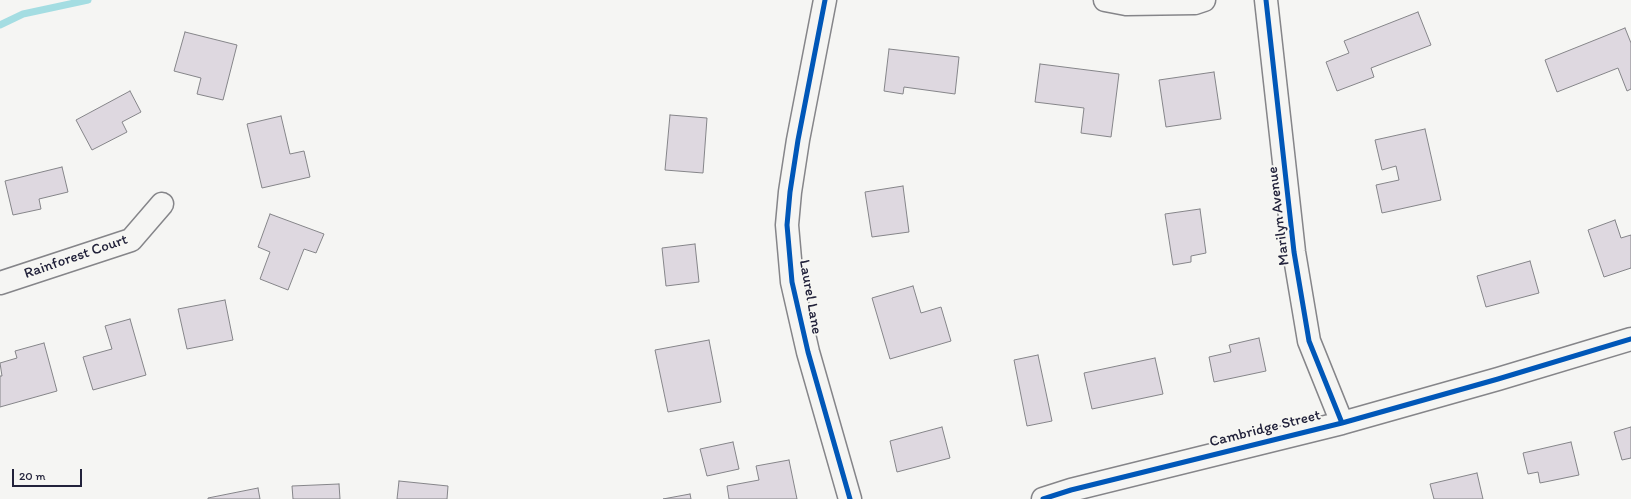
<!DOCTYPE html>
<html>
<head>
<meta charset="utf-8">
<style>
  body { margin:0 }
  #map { position:relative; width:1631px; height:499px; overflow:hidden; background:#f5f5f3; font-family:Itim,sans-serif }
  canvas { display:block }
  .scale { position:absolute; left:12px; top:469px; width:70px; height:18px; box-sizing:border-box; border:2px solid #22223b; border-top:0; padding-left:5px; font-size:12px; line-height:14px; white-space:nowrap; color:#22223b; -webkit-text-stroke:3px #f6f6f2; paint-order:stroke }
</style>
</head>
<body>
<div id="map">
<canvas width="1631" height="499"></canvas>
<div class="scale">20 m</div>
</div>
<script>
const g = document.querySelector('canvas').getContext('2d');
g.lineJoin = 'round';
const toPath = rows => new Path2D(rows.map(r => 'M' + r).join(''));
function trace(path, color, width, dash) { g.strokeStyle = color; g.lineWidth = width; g.lineCap = dash ? 'butt' : 'round'; g.setLineDash(dash || []); g.stroke(path); }
function paint(path, color) { g.fillStyle = color; g.fill(path, 'evenodd'); }
function drawText(font, color, halo, rows, align = 'center') {
  g.font = font + ' Itim,sans-serif'; g.lineWidth = 4; g.setLineDash([]); g.textBaseline = 'middle'; g.strokeStyle = halo; g.fillStyle = color; for (const [text, x, y, turn = 0] of rows) {
    g.save(); g.translate(x, y); g.rotate((+turn || 0) * Math.PI / 180); g.textAlign = isNaN(turn) ? turn : align; if (halo) g.strokeText(text, 0, 0); g.fillText(text, 0, 0); g.restore();
  }
}
const stream = toPath([
  [0,25,23,14,88,0]
]);
const building = toPath([
  [1418,12,1431,45,1371,68,1374,77,1337,91,1326,62,1349,53,1344,41,1418,12],
  [1625,28,1631,43,1631,89,1627,91,1618,68,1557,92,1545,60,1625,28],
  [185,32,237,45,223,100,197,94,201,78,174,71,185,32],
  [889,49,959,57,955,94,904,87,903,94,884,91,889,49],
  [1040,64,1119,74,1111,137,1081,133,1084,108,1035,102,1040,64],
  [1214,72,1221,119,1166,127,1159,80,1214,72],
  [130,91,141,112,122,122,127,132,92,150,76,120,130,91],
  [670,115,707,118,703,173,665,170,670,115],
  [281,116,290,154,304,151,310,177,262,188,247,124,281,116],
  [1425,129,1441,200,1382,213,1376,185,1399,180,1396,166,1382,170,1375,140,1425,129],
  [62,167,68,192,39,199,41,209,13,215,5,181,62,167],
  [903,186,909,232,872,237,865,192,903,186],
  [1200,209,1206,253,1191,256,1191,262,1173,265,1165,214,1200,209],
  [270,214,324,234,316,253,304,249,288,290,260,279,270,252,258,247,270,214],
  [1615,220,1621,238,1631,235,1631,268,1604,277,1588,230,1615,220],
  [695,244,699,282,666,286,662,248,695,244],
  [1530,261,1539,293,1486,307,1477,276,1530,261],
  [913,286,921,313,941,307,951,341,890,359,872,298,913,286],
  [225,300,233,340,187,349,178,309,225,300],
  [130,319,146,375,93,390,83,357,112,349,105,326,130,319],
  [1259,338,1266,371,1214,382,1209,357,1231,352,1229,345,1259,338],
  [709,340,721,402,668,412,655,350,709,340],
  [44,343,57,391,0,407,0,376,2,376,0,363,17,358,15,351,44,343],
  [1038,355,1052,421,1027,426,1014,360,1038,355],
  [1155,358,1163,394,1092,409,1084,373,1155,358],
  [942,427,950,458,897,472,890,441,942,427],
  [1631,427,1631,458,1622,460,1614,432,1631,427],
  [733,442,739,469,707,476,700,449,733,442],
  [1571,442,1579,475,1540,483,1538,472,1528,474,1523,453,1571,442],
  [789,460,797,499,729,499,727,486,759,480,756,466,789,460],
  [1477,473,1483,499,1434,499,1430,484,1477,473],
  [399,481,448,486,447,499,397,499,399,481],
  [339,484,340,499,293,499,292,486,339,484],
  [258,488,260,499,208,499,208,498,258,488],
  [690,494,691,499,663,499,690,494]
]);
const street = toPath([
  [1105,0,1126,4,1195,3,1204,0],
  [1266,0,1294,252,1309,341,1342,423],
  [0,283,131,240,162,204],
  [1043,499,1071,490,1342,423,1498,379,1631,339]
]);
const secondary = toPath([
  [825,0,798,140,790,192,787,225,792,282,808,352,850,499]
]);
const cycleway = toPath([
  [825,0,798,140,790,192,787,225,792,282,808,352,850,499],
  [1266,0,1294,252,1309,341,1342,423],
  [1043,499,1071,490,1342,423,1498,379,1631,339]
]);
const streetNames = [
  ["Marilyn Avenue",1279,216,-97],
  ["Rainforest Court",76,257,-19],
  ["Laurel Lane",810,297,80],
  ["Cambridge Street",1265,429,-14]
];
trace(stream, '#a4dde2', 7);
paint(building, '#ded8e0');
trace(building, '#858589', 1);
trace(street, '#858589', 25);
trace(secondary, '#858589', 25);
trace(street, '#f5f5f3', 22);
trace(secondary, '#f5f5f3', 22);
trace(cycleway, '#0057b8', 5);
drawText('15px', '#22223b', '#f6f6f2', streetNames);
</script>
</body>
</html>
